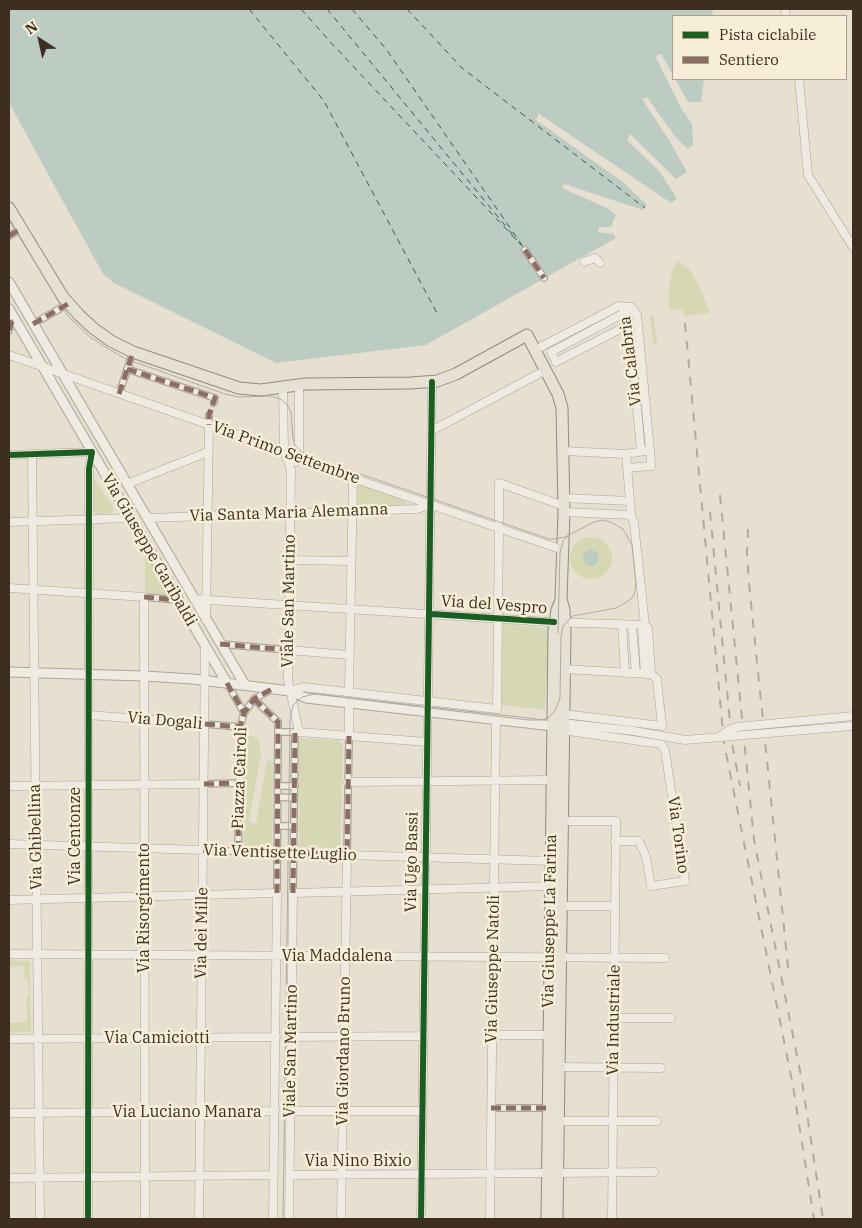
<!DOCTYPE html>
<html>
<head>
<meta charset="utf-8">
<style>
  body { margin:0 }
  #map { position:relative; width:862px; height:1228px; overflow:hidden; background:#e7e0d1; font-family:"IBM Plex Serif",serif }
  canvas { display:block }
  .frame { position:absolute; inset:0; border:10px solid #3d2e20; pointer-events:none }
  .legend { position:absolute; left:672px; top:15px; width:175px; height:65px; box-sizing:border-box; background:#f7eed8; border:1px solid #ada18e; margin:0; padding:6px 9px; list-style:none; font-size:15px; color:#3d2e20 }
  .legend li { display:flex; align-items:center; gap:10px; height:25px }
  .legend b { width:25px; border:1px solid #ada18e }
  .north { position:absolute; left:15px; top:15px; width:50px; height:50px; -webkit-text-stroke:4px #f7eed8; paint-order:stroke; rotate:325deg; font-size:14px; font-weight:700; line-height:20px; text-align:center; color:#3d2e20 }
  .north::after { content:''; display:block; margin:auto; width:18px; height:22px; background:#3d2e20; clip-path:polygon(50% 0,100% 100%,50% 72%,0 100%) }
</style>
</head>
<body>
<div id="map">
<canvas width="862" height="1228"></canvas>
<div class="frame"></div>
<ul class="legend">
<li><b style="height:6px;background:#1b5e20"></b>Pista ciclabile</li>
<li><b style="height:6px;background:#8d6e63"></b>Sentiero</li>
</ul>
<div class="north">N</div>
</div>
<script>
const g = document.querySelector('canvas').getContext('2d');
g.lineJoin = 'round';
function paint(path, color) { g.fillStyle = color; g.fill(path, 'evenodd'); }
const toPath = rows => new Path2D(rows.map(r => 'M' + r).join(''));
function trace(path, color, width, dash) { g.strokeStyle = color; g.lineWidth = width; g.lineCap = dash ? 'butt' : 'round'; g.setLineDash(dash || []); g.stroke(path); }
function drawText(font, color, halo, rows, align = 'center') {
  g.font = font + ' "IBM Plex Serif",serif'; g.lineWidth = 5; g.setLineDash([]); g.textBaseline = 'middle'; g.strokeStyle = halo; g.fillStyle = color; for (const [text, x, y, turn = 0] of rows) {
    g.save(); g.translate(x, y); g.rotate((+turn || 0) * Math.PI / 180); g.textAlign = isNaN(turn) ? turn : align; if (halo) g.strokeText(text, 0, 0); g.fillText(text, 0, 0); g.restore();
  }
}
const green = toPath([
  [677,260,690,270,702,292,710,313,684,316,683,309,669,310,669,290,671,275],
  [654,316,657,344,653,345,650,317],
  [94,479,95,479,114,509,112,513,96,514,94,512],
  [358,482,405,499,406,503,403,506,357,507],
  '570 558a21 21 0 1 1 42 0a21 21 0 1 1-42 0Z',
  [145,552,169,596,145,594],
  [503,624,549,628,545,710,502,705],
  [245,736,253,736,259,741,261,753,249,822,256,824,267,760,273,762,272,846,242,846],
  [299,738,338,740,343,745,340,848,299,847],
  [9,960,30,961,31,1032,9,1033,9,1023,27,1022,26,998,29,997,28,980,25,980,24,966,9,967]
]);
const water = toPath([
  [9,9,713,9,712,16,673,16,673,75,661,54,655,56,681,108,692,124,693,145,688,149,676,138,647,97,642,99,669,140,687,172,676,179,630,134,627,140,660,172,677,199,671,203,539,114,536,120,624,183,647,205,643,210,564,184,562,188,609,209,616,215,611,227,599,227,598,232,614,234,616,238,426,345,276,363,114,283,103,274,9,103],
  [675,79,704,79,701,102,688,102],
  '583 558a8 8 0 1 1 16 0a8 8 0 1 1-16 0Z'
]);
const ferry = toPath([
  [249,9,324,101,439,317],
  [301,9,335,47,523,247],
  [327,9,517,240],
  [352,9,386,49,522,245],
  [407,9,462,68,645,208]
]);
const pedestrianTunnel = toPath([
  [209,415,214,402]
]);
const pedestrian = toPath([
  [9,236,21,229],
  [525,250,544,278],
  [33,324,68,304],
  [9,330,12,322,15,320],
  [127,369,215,398,214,402],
  [119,394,133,352],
  [209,425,209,415],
  [144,597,178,600],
  [221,644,288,650],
  [227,683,244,713],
  [254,699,278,722,277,893],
  [205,724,240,727],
  [278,732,298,732],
  [204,784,239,783],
  [278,786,295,786],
  [278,797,294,798],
  [278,826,294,826],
  [203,850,347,855,349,736],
  [238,851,240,727,244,713,254,699,270,690],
  [293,893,295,732],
  [491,1108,548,1108]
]);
const minor = toPath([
  [785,9,786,16],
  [799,79,808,175,853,247],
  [584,262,595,258,600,263],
  [626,312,551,352,556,362,630,324],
  [629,321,641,451],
  [535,350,619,306,631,307,637,315,650,450,626,454,563,451],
  [9,355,267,445,306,462,563,550],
  [283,388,284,452,291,469,288,680,299,732,427,742],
  [431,431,546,370],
  [32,454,40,1219],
  [626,454,630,501,631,515,634,523,645,625,642,629,645,674],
  [9,455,92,452,89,469,88,1219],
  [296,462,299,459,299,385],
  [627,468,651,466,650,450],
  [127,484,208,452],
  [564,498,630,501],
  [564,512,631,515],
  [147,518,417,509,430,505],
  [9,522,131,518],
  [499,522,499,483,564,506],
  [290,560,351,561],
  [9,588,144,597,145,1219],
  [194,599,549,622,645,625],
  [206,620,209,425],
  [622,624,625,673],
  [632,625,636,673],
  [645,625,648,628,651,674],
  [288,650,349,655],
  [564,669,650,674],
  [290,691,303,687,497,709,499,528],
  [349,692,353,478],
  [563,714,662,726,657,679,651,674],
  [89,715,205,724],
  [562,723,634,731],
  [561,730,661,744,665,750,685,881,651,886,646,857,639,841,615,841],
  [349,736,349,703],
  [348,782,552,780],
  [9,786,204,784],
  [562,821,616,821,612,1219],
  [9,844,203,850],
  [9,900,277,893,273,1219],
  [561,906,615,906],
  [9,954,665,958],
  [614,1018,671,1018],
  [492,1035,549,1035],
  [291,1037,424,1036],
  [9,1039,276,1037],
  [559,1067,661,1068],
  [290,1111,423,1111],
  [9,1113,275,1111],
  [558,1121,657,1121],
  [558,1173,654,1172],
  [290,1175,547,1173],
  [9,1178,274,1175],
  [199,1219,205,646],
  [289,1219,293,893,551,886],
  [341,1219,347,855,551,861],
  [421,1219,432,382],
  [490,1219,496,720]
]);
const tertiary = toPath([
  [9,282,245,685],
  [9,309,227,683],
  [9,672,144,676,193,679,290,691,306,698,553,726]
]);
const primary = toPath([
  [9,208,63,297,79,315,93,328,111,341,133,352,239,388,261,390,305,384,411,383,437,381,456,374,527,335,558,394,562,408,564,512,561,599,564,610,565,632,557,1219],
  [547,1219,554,631,557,610,561,600]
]);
const tram = toPath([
  [9,218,61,306,70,318,90,337,110,350,126,359,225,394,239,397,270,396,281,399,287,405,291,412,293,438,295,445,305,455,549,539,555,539,565,537,594,522,602,520,611,522,623,529,632,545,636,584,634,595,630,600,616,608,573,616,563,626,561,636,560,698,555,711,548,718,541,720,528,720,315,694,302,697,293,705,290,719,283,1219],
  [558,633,560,553,563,541,569,535]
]);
const rail = toPath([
  [685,323,724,743,793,1086,814,1219],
  [720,495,754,840,802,1081,823,1219],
  [710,512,732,743,740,786],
  [748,529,747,553,749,583,789,977]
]);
const minorBridge = toPath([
  [634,731,685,740,853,726],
  [720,736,729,730,737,727,853,716]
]);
const quiet = toPath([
  [9,236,21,229],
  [525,250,544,278],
  [33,324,68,304],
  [9,330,12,322,15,320],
  [127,369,215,398,209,415,209,425],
  [119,394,133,352],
  [144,597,178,600],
  [220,644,288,650],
  [227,683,244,713],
  [254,699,278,722,277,893],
  [205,724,240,727],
  [204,784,239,783],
  [203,850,347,855,349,736],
  [238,851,240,727,244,713,254,699,272,689],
  [293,893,295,732],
  [491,1108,548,1108]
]);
const cycleway = toPath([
  [9,455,92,452,89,469,88,1219],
  [431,614,554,622],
  [421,1219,432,382]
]);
const streetNames = [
  ["Via Calabria",631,361,-97],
  ["Via Primo Settembre",286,453,20],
  ["Via Santa Maria Alemanna",289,513,-2],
  ["Via Giuseppe Garibaldi",149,550,60],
  ["Viale San Martino",289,601,-89],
  ["Via del Vespro",494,605,4],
  ["Via Dogali",165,721,5],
  ["Piazza Cairoli",240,778,-88],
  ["Via Torino",678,835,82],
  ["Via Centonze",75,836,-90],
  ["Via Ghibellina",36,837,-91],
  ["Via Ventisette Luglio",280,853,2],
  ["Via Ugo Bassi",412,862,-89],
  ["Via Risorgimento",144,908,-90],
  ["Via Giuseppe La Farina",550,921,-89],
  ["Via dei Mille",202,933,-89],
  ["Via Maddalena",337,956],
  ["Via Giuseppe Natoli",493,969,-89],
  ["Via Industriale",614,1020,-89],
  ["Via Camiciotti",157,1038],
  ["Viale San Martino",291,1051,-89],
  ["Via Giordano Bruno",344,1051,-89],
  ["Via Luciano Manara",187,1112],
  ["Via Nino Bixio",358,1161]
];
paint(green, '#d6d7b3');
paint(water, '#bcccc2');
trace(ferry, '#2f5d5a', 1, [6, 5]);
trace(pedestrianTunnel, '#c5bcae', 5.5, [5.5, 3]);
trace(pedestrian, '#ada599', 8);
trace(minor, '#ada599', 9);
trace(tertiary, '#ada599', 11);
trace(primary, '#928b80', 13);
trace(pedestrian, '#efebe3', 5.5);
trace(minor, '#efebe3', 8);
trace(tertiary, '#efebe3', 9);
trace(primary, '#e6e1d4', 11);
trace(tram, '#afaaa2', 1);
trace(rail, '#afaaa2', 2, [9, 9]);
trace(minorBridge, '#ada599', 9, []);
trace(minorBridge, '#efebe3', 8);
trace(quiet, '#8d6e63', 5, [10, 5]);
trace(cycleway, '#1b5e20', 6);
drawText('16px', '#3d2e20', '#f7eed8', streetNames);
</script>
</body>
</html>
